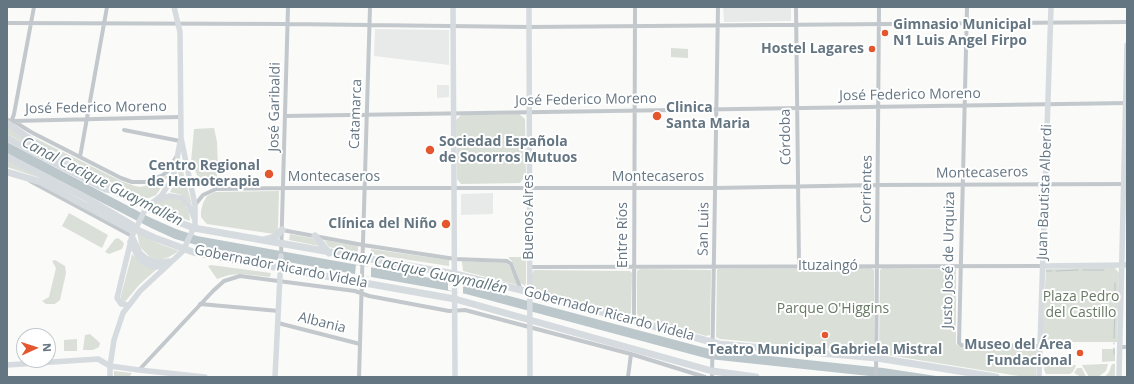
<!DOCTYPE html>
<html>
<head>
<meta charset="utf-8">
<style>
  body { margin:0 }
  #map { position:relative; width:1134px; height:384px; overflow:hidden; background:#fafaf8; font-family:"Open Sans",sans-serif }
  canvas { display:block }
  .frame { position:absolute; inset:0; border:8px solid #657683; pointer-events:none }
  .north { position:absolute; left:16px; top:328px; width:40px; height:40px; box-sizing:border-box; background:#fff; border:1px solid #c1c8cd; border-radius:50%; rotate:87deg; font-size:11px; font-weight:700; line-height:16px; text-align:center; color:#657683 }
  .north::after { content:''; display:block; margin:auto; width:14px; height:18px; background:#e4572e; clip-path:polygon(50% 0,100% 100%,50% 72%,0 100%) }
</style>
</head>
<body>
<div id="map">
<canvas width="1134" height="384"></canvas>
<div class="frame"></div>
<div class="north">N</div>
</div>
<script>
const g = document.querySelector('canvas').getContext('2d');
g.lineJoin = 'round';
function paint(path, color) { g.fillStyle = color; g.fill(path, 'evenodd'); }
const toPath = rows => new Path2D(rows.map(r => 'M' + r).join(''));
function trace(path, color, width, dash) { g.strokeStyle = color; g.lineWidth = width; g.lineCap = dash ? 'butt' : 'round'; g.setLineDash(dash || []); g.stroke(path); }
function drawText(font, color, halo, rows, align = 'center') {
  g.font = font + ' "Open Sans",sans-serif'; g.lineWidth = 4; g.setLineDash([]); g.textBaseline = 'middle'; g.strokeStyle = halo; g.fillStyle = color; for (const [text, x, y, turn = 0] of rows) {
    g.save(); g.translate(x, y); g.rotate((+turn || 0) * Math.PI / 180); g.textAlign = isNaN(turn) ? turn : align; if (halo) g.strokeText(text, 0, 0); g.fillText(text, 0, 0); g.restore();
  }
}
const built = toPath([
  [723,7,791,7,791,21,724,22],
  [375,29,449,30,449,65,374,56],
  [437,85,449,85,449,97,437,98],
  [493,193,493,214,461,215,461,194]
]);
const green = toPath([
  [671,48,688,49,688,58,671,57],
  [519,114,525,119,526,175,520,183,461,184,457,179,456,120,461,115],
  [7,126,17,132,43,153,7,134],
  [214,128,217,142,218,169,216,183,213,186,207,184,197,175,191,162,194,129],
  [35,138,121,181,135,186,140,187,149,185,168,175,163,185,156,195,149,198,140,198,44,146],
  [7,160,43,179,7,167],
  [181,164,192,205,182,195,170,192,176,181],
  [279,191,278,228,278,230,274,234,207,224,205,222,201,217,201,211,203,203,207,196,215,192],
  [168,198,179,200,183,202,189,212,190,221,172,214,154,205,159,201],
  [69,213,108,235,102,248,62,226],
  [137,233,160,244,179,251,169,257,162,259,156,259,149,256,140,247],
  [290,234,312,238,319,246,289,240],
  [118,238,123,242,124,244,122,249,109,254,105,252,115,239],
  [324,240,358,246,358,253,329,247],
  [371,249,449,260,449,266,371,254],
  [132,254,137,259,147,267,157,269,139,285,124,303,123,303,120,299],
  [509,257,526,257,526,283,525,286,520,283,515,268,511,260,509,259],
  [55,260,65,266,66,273,60,300,55,304,46,304,42,301,49,297,56,268,52,261],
  [462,261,507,263,510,267,517,285,463,271],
  [211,265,271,273,270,277,242,274,229,275,217,279,208,266],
  [1114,267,1119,273,1117,342,1042,342,1046,269],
  [871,268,874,270,874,350,873,353,720,339,716,337,717,270,718,269],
  [882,268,956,269,956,344,960,347,968,347,968,348,1037,347,1036,377,1025,377,881,354,879,351,880,270],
  [641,269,711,270,710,335,706,336,638,316,637,313,637,272,638,270],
  [534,270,630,271,632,273,631,313,628,315,534,291,532,288,532,274],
  [90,334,100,343,99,347,93,350,83,350,85,335],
  [77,339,77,351,64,351,64,340],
  [1102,349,1115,349,1115,361,1102,362],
  [1045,358,1053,358,1058,365,1076,365,1073,372,1070,374,1046,374,1044,370],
  [1103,364,1108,364,1106,371,1098,377,1089,377,1082,365],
  [1112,364,1115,364,1115,377,1105,377,1109,372],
  [1077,368,1082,368,1086,377,1081,377,1074,373],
  [114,371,132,373,129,377,114,377]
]);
const water = toPath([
  [7,142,149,217,176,229,197,236,464,284,713,350,883,368,943,377,879,377,709,359,466,294,204,247,175,239,151,228,18,159,7,153]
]);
const pier = toPath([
  [356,265,371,267,371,277,355,274],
  [448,281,463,284,463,294,448,290]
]);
const stream = toPath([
  [1083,270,1104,270],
  [1046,271,1052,271],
  [1056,271,1078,270],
  [1115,303,1115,283],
  [1114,338,1115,307],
  [1114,344,1114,343],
  [1114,354,1114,348]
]);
const street = toPath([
  [796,7,799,266],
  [967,7,959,343,961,345,1040,346],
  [7,23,288,24,529,27,1127,22],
  [285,116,1127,103],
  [7,120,15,122,31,132,121,178,132,182,145,182,163,175,169,170,176,157],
  [13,121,180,117],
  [11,123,14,114,34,7],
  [124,130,180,141],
  [80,157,107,7],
  [30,181,132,236],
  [195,205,203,195,216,189,283,188,715,188,878,185,1127,184],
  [282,230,363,245,455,259,507,261,511,264,521,290],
  [281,256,288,7],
  [529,267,1043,266],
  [200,304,279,311],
  [634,320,635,7],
  [278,323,360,344],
  [1120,347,1127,347],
  [139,370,213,291,224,281,240,276,355,291,369,296,449,311,465,310,631,354,705,377],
  [359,377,370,7],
  [628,377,631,354],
  [712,377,718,7],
  [876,377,879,7]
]);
const secondary = toPath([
  [453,7,455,377],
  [529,7,530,377],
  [159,199,170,196,182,198,189,206,195,220],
  [132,236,140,253,146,258,157,262,170,261],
  [130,242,138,257,146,264,156,267,169,264],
  [1043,266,1127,265],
  [128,305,121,304,117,298,132,236,146,208,161,196,171,181,175,170,180,142],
  [7,365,98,359,110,366,139,370,205,377],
  [110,377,110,366,114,340,123,313,140,291,183,251,195,225,195,205,181,138,180,32,174,7],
  [275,377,281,256],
  [1039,377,1051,7],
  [1119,377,1127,45]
]);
const highway = toPath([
  [7,123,47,151,98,179,114,191,170,219,194,228,455,274,521,290,719,344,877,358,996,377],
  [7,138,93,183,106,189,112,190],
  [7,157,88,199,132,225,135,229,155,238,193,252,229,259,455,299,712,371,756,377],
  [7,172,41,182,129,229],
  [315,236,329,253],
  [264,240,275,237,282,230]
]);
const markers = [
  [885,33,4,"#e4572e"],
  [872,49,4,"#e4572e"],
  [657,116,5,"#e4572e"],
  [430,150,5,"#e4572e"],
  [269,174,5,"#e4572e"],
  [446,224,5,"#e4572e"],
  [825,335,4,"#e4572e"],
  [1080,353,4,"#e4572e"]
];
const poiNames = [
  ["Gimnasio Municipal",893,25,"left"],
  ["N1 Luis Angel Firpo",893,41,"left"],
  ["Hostel Lagares",864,49],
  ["Clinica",666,108,"left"],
  ["Santa Maria",666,124,"left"],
  ["Sociedad Española",439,142,"left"],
  ["de Socorros Mutuos",439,158,"left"],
  ["Centro Regional",260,166],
  ["de Hemoterapia",260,182],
  ["Clínica del Niño",437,224],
  ["Museo del Área",1072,345],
  ["Fundacional",1072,361],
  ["Teatro Municipal Gabriela Mistral",825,350,"center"]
];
const streetNames = [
  ["José Federico Moreno",910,95,-1],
  ["José Federico Moreno",586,100,-1],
  ["José Garibaldi",275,107,-89],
  ["José Federico Moreno",96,108,-1],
  ["Catamarca",356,114,-88],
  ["Córdoba",786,137,-91],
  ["Montecaseros",982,173,-1],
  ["Montecaseros",334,177],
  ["Montecaseros",658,177],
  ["Corrientes",867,189,-89],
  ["Juan Bautista Alberdi",1045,192,-88],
  ["Buenos Aires",529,217,-90],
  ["San Luis",704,229,-89],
  ["Entre Ríos",623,235,-90],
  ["Justo José de Urquiza",949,260,-89],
  ["Ituzaingó",828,266],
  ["Gobernador Ricardo Videla",281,267,11],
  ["Gobernador Ricardo Videla",609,314,15],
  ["Albania",322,323,14]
];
const parkNames = [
  ["Plaza Pedro",1081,297],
  ["del Castillo",1081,313],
  ["Parque O'Higgins",833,309]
];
const waterNames = [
  ["Canal Cacique Guaymallén",102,182,27],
  ["Canal Cacique Guaymallén",420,271,12]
];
paint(built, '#e8e9e9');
paint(green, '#dadfd7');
paint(water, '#bbc7cb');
paint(pier, '#fafaf8');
trace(stream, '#bbc7cb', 1);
trace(street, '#c3c8cc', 4);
trace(secondary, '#d6dbdf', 5.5);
trace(highway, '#d6dbdf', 7);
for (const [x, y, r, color] of markers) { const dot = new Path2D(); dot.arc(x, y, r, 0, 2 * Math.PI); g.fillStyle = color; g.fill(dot); trace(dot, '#fff', 1.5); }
drawText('bold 14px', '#657683', '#fff', poiNames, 'right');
drawText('14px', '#657683', '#fff', streetNames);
drawText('14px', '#687a64', '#fff', parkNames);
drawText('italic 15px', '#60757c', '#fff', waterNames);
</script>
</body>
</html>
